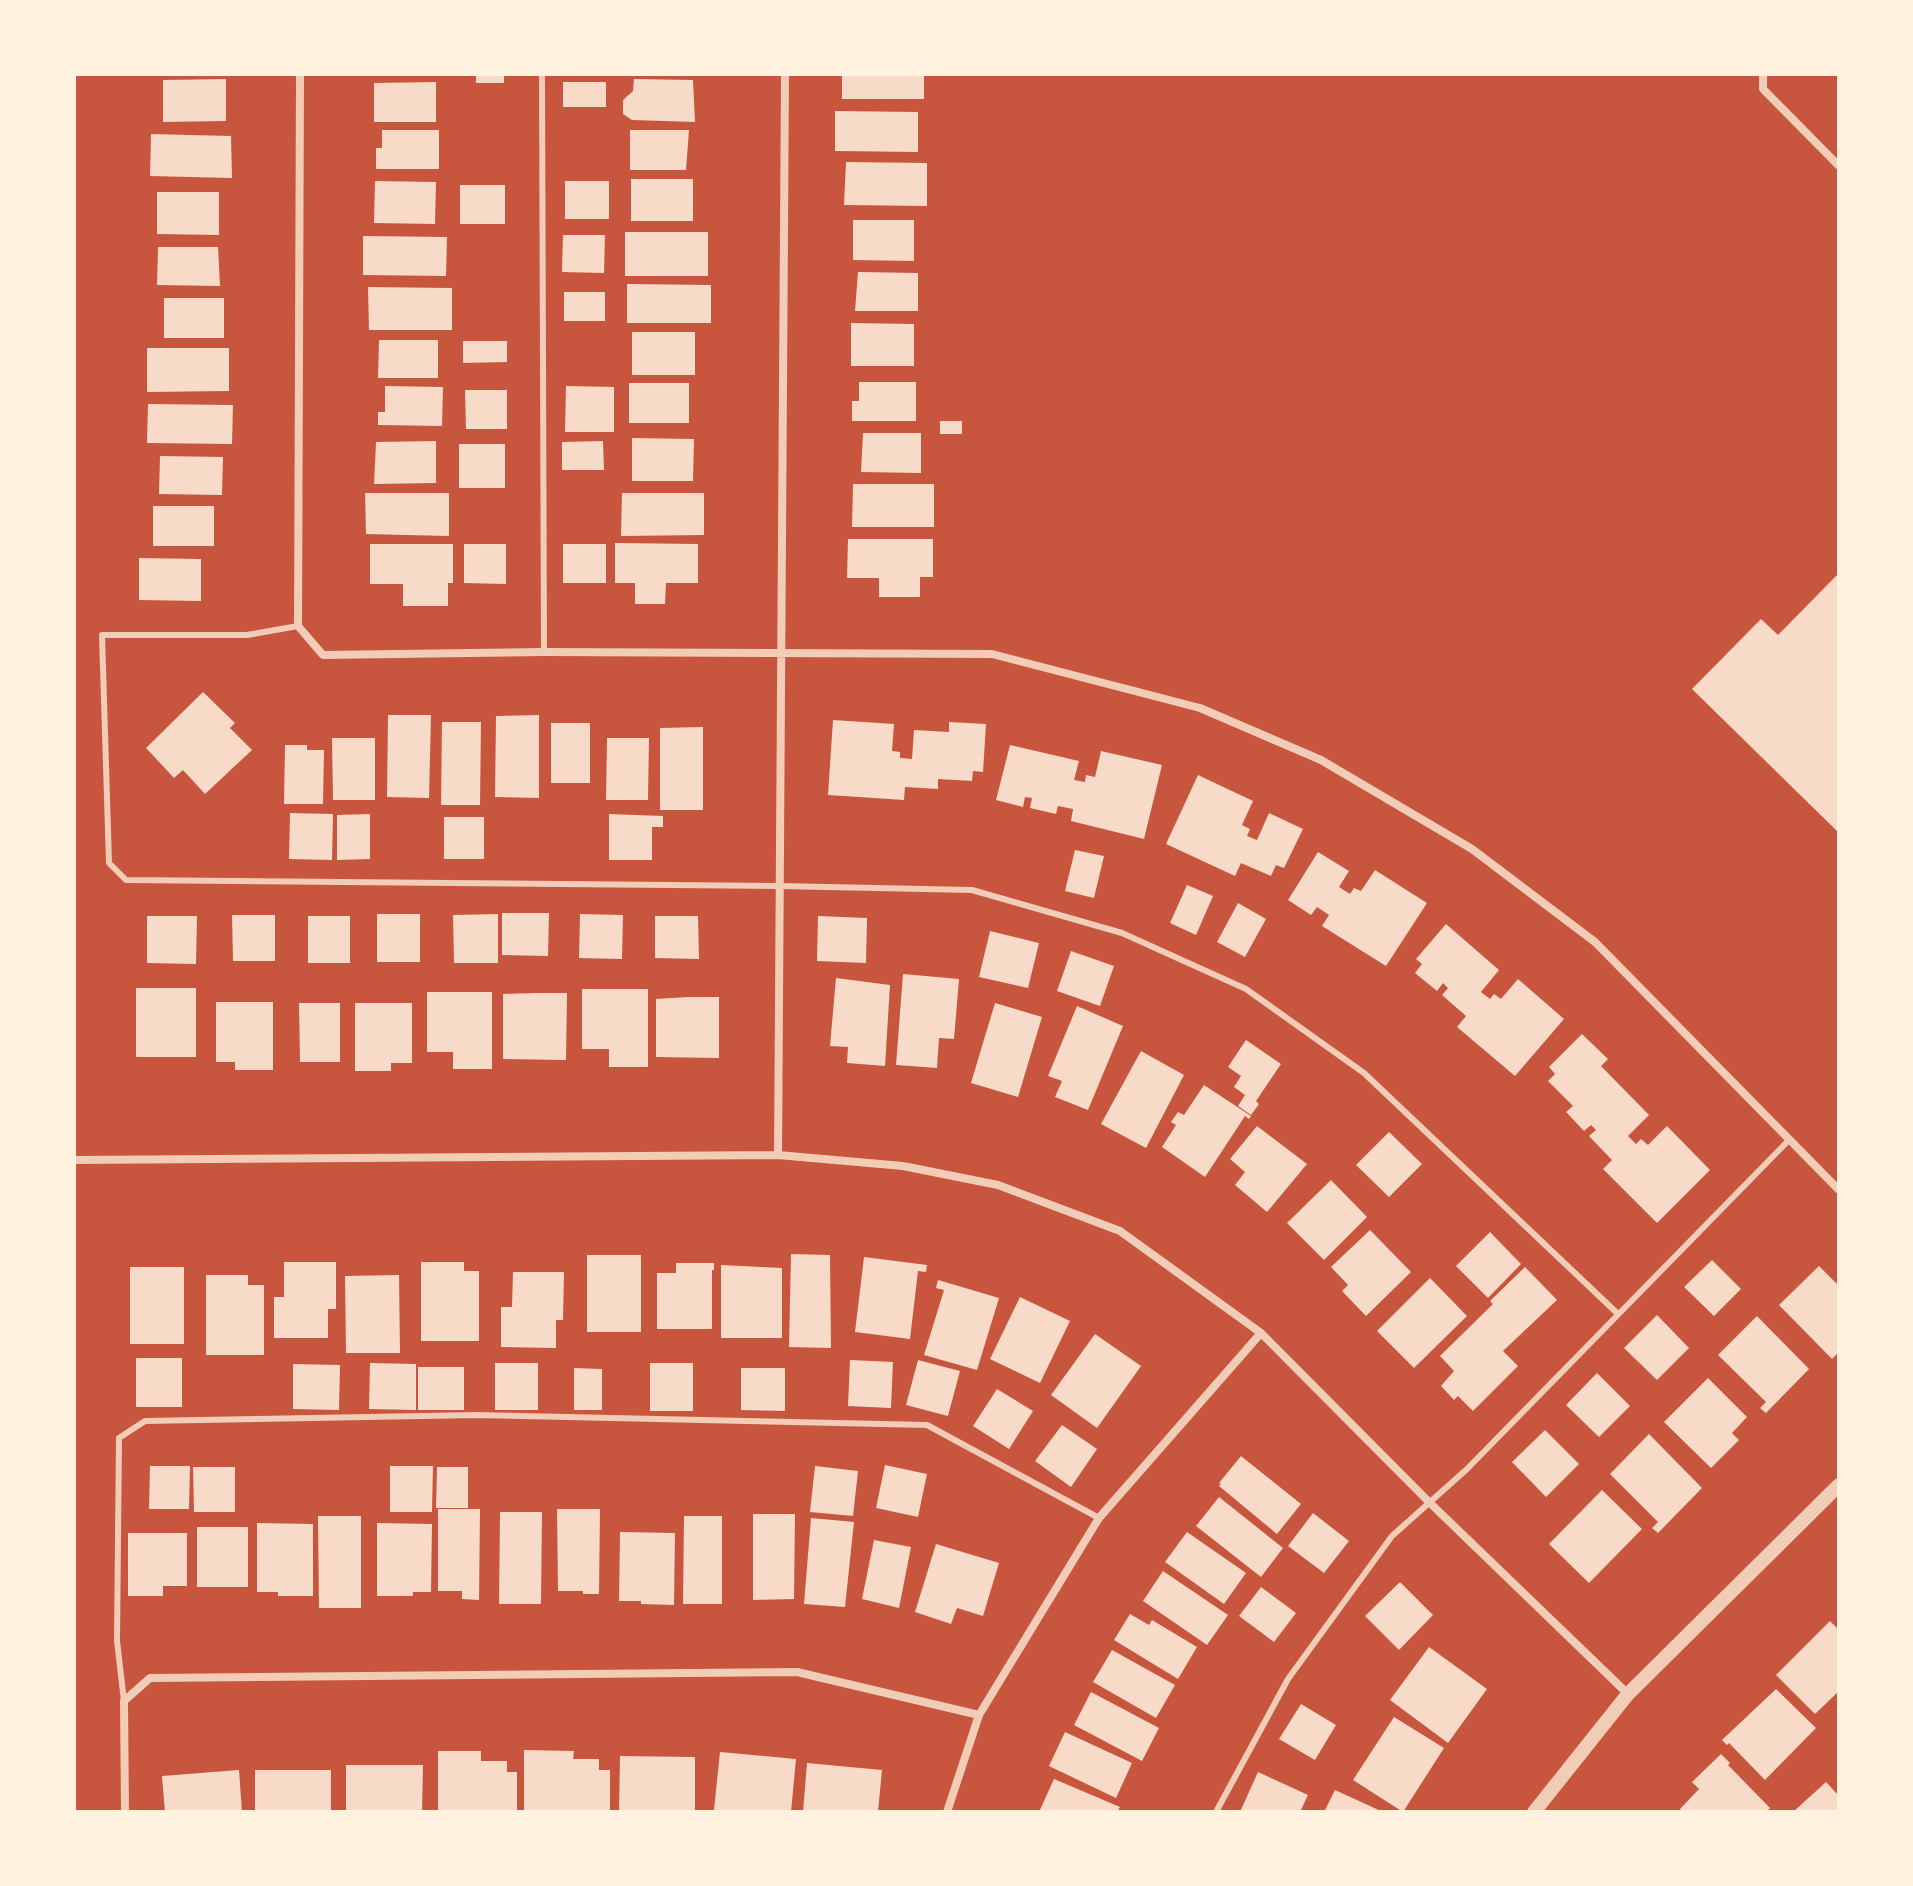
<!DOCTYPE html>
<html>
<head>
<meta charset="utf-8">
<style>
  body { margin:0 }
  #map { position:relative; width:1913px; height:1886px; overflow:hidden; background:#c8553d; font-family:Arial,sans-serif }
  canvas { display:block }
  .frame { position:absolute; inset:0; border:76px solid #fff3e0; pointer-events:none }
</style>
</head>
<body>
<div id="map">
<canvas width="1913" height="1886"></canvas>
<div class="frame"></div>
</div>
<script>
const g = document.querySelector('canvas').getContext('2d');
g.lineJoin = 'round';
function paint(path, color) { g.fillStyle = color; g.fill(path, 'evenodd'); }
const toPath = rows => new Path2D(rows.map(r => 'M' + r).join(''));
function trace(path, color, width, dash) { g.strokeStyle = color; g.lineWidth = width; g.lineCap = dash ? 'butt' : 'round'; g.setLineDash(dash || []); g.stroke(path); }
const building = toPath([
  [476,74,504,74,504,83,476,83],
  [842,74,924,74,924,99,842,99],
  [226,79,226,121,163,122,163,80],
  [634,79,693,80,695,122,632,120,623,114,623,100,633,91],
  [436,82,436,122,374,122,374,83],
  [563,82,606,82,606,107,563,107],
  [835,111,918,112,918,152,835,151],
  [382,130,439,130,439,169,376,169,376,148,382,148],
  [630,130,689,130,686,170,630,170],
  [151,134,231,136,232,178,150,176],
  [846,162,927,163,927,206,844,205],
  [631,179,693,179,693,221,631,221],
  [375,181,436,182,435,224,374,223],
  [565,181,609,181,609,219,565,219],
  [460,185,505,185,505,224,460,224],
  [157,192,219,192,219,235,157,234],
  [853,220,914,220,914,261,853,260],
  [625,232,708,232,708,276,625,276],
  [563,235,605,235,604,273,562,272],
  [363,236,447,237,446,276,363,275],
  [158,247,218,247,220,286,157,285],
  [858,272,918,273,918,311,855,311],
  [627,284,711,285,711,323,627,323],
  [368,287,452,288,452,330,369,330],
  [564,292,605,292,605,321,564,321],
  [164,298,224,298,224,338,164,338],
  [851,323,914,324,914,366,851,366],
  [632,332,695,332,695,375,632,375],
  [379,340,438,340,438,378,378,378],
  [463,341,507,341,507,362,463,363],
  [147,348,229,348,229,391,147,392],
  [859,382,916,382,916,421,852,421,852,401,859,401],
  [629,383,689,383,689,423,629,423],
  [385,386,443,387,442,426,378,425,378,412,385,412],
  [566,386,614,387,614,432,565,432],
  [465,390,507,390,507,429,466,429],
  [148,404,233,405,232,444,147,443],
  [940,421,962,421,962,434,940,434],
  [863,433,921,433,921,473,861,472],
  [632,438,694,439,693,481,632,481],
  [436,441,436,483,374,484,376,442],
  [603,441,604,470,562,470,562,442],
  [459,444,505,444,505,488,459,488],
  [160,456,223,457,222,495,159,494],
  [853,484,934,484,934,527,852,527],
  [365,493,449,493,449,536,366,534],
  [622,493,704,493,704,535,621,536],
  [153,506,214,506,214,546,153,546],
  [848,539,933,539,933,577,920,577,920,597,879,597,879,578,847,578],
  [615,543,698,544,698,583,666,583,665,604,635,604,635,583,615,583],
  [370,544,453,544,453,583,448,583,448,606,403,606,403,584,370,584],
  [464,544,506,544,506,584,464,583],
  [563,544,606,544,606,583,563,583],
  [139,558,201,559,201,601,139,600],
  [1839,573,1839,833,1692,689,1761,619,1778,635],
  [203,692,235,723,230,728,252,750,205,794,183,770,174,778,146,748],
  [388,715,431,715,429,798,387,797],
  [539,715,539,798,495,797,496,716],
  [833,720,894,724,892,751,900,752,900,758,912,759,914,730,949,732,949,722,986,724,983,772,973,771,972,781,938,779,938,789,905,787,904,800,828,795],
  [442,722,481,722,480,805,441,805],
  [551,723,590,723,590,783,551,783],
  [703,727,703,810,660,810,660,728],
  [332,738,375,738,375,800,333,800],
  [607,738,649,738,648,800,606,800],
  [285,745,307,745,307,750,324,750,323,804,284,804],
  [1010,745,1079,761,1074,780,1085,782,1086,775,1095,777,1101,751,1162,765,1144,839,1071,821,1073,809,1058,806,1056,814,1030,808,1032,798,1025,797,1023,807,996,800],
  [1198,775,1253,801,1242,825,1250,829,1247,836,1257,840,1269,813,1303,829,1284,868,1276,865,1271,876,1241,863,1235,876,1166,844],
  [290,813,333,814,332,860,289,859],
  [370,814,370,859,337,860,337,815],
  [609,814,663,816,663,827,652,827,652,860,609,860],
  [444,817,484,817,484,859,444,859],
  [1075,850,1104,856,1094,898,1065,891],
  [1318,852,1349,871,1339,887,1350,894,1354,888,1361,891,1375,870,1427,903,1386,966,1322,926,1329,915,1317,907,1311,915,1288,900],
  [1187,885,1213,896,1196,935,1170,923],
  [1238,903,1266,919,1245,957,1217,942],
  [502,913,549,913,548,956,502,955],
  [377,914,420,914,420,962,377,962],
  [498,914,498,963,454,963,453,915],
  [580,914,623,915,622,959,579,958],
  [232,915,275,915,275,961,233,961],
  [147,916,197,916,196,964,147,963],
  [308,916,350,916,350,963,308,963],
  [655,916,698,916,699,959,655,958],
  [818,916,867,918,866,963,817,961],
  [1446,924,1499,970,1481,992,1490,999,1494,994,1501,999,1518,979,1564,1019,1515,1076,1457,1027,1466,1016,1442,995,1448,988,1443,983,1437,991,1415,973,1422,964,1416,959],
  [990,931,1039,943,1028,988,979,977],
  [1071,951,1114,966,1100,1006,1057,991],
  [903,974,959,979,954,1039,939,1038,937,1068,896,1065],
  [836,978,890,985,885,1066,847,1063,848,1047,830,1046],
  [136,988,196,988,196,1057,136,1057],
  [582,989,648,989,648,1067,609,1067,609,1049,582,1049],
  [427,992,492,992,492,1069,453,1069,453,1052,427,1052],
  [536,993,567,993,566,1060,503,1059,503,994],
  [687,997,719,997,719,1058,656,1057,656,999],
  [216,1002,273,1002,273,1070,235,1070,235,1062,216,1062],
  [299,1003,340,1003,340,1062,300,1062],
  [355,1003,412,1003,412,1063,391,1063,391,1071,355,1071],
  [995,1003,1042,1017,1018,1097,971,1083],
  [1077,1006,1123,1026,1088,1110,1055,1097,1062,1081,1048,1076],
  [1582,1034,1608,1059,1601,1066,1649,1115,1628,1136,1636,1144,1641,1139,1648,1145,1667,1126,1710,1170,1657,1223,1603,1169,1612,1160,1589,1136,1596,1130,1591,1125,1584,1131,1566,1112,1573,1106,1548,1081,1555,1074,1549,1067],
  [1246,1040,1281,1064,1256,1101,1259,1104,1251,1115,1238,1106,1245,1095,1234,1087,1241,1076,1228,1067],
  [1141,1051,1184,1075,1146,1148,1101,1124],
  [1204,1085,1251,1116,1249,1119,1245,1116,1205,1177,1162,1147,1176,1125,1171,1122,1178,1112,1184,1115],
  [1257,1126,1307,1164,1267,1212,1235,1185,1245,1172,1230,1159],
  [1389,1132,1422,1164,1389,1197,1356,1165],
  [1331,1180,1367,1217,1324,1260,1287,1223],
  [1370,1230,1411,1272,1366,1316,1342,1291,1348,1285,1331,1267],
  [1490,1232,1521,1264,1488,1298,1456,1266],
  [791,1254,830,1255,831,1348,789,1347],
  [587,1255,641,1255,641,1332,587,1332],
  [864,1257,927,1265,926,1272,918,1271,910,1339,855,1332],
  [1712,1260,1741,1289,1714,1316,1684,1287],
  [284,1262,336,1262,336,1309,328,1309,328,1338,274,1338,274,1297,284,1297],
  [421,1262,464,1262,464,1271,479,1271,479,1341,421,1341],
  [676,1263,714,1263,714,1270,712,1270,712,1329,657,1329,657,1273,676,1273],
  [721,1265,782,1268,782,1338,721,1338],
  [1819,1266,1839,1286,1839,1352,1832,1359,1779,1305],
  [130,1267,184,1267,184,1344,130,1344],
  [1525,1267,1557,1300,1503,1351,1518,1366,1473,1411,1458,1396,1454,1400,1441,1386,1454,1371,1440,1356,1493,1304,1490,1301],
  [513,1272,564,1272,563,1320,556,1320,556,1348,501,1347,501,1307,512,1307],
  [206,1275,248,1275,248,1285,264,1285,264,1355,206,1355],
  [399,1275,400,1353,346,1353,345,1276],
  [1430,1278,1467,1316,1414,1368,1377,1331],
  [938,1280,999,1298,977,1370,924,1355,944,1290,936,1288],
  [1020,1297,1070,1321,1040,1383,990,1359],
  [1657,1315,1689,1348,1657,1380,1624,1348],
  [1757,1316,1809,1369,1766,1413,1760,1408,1766,1402,1718,1355],
  [1095,1334,1141,1366,1097,1428,1051,1395],
  [136,1358,182,1358,182,1407,136,1407],
  [850,1360,893,1362,891,1408,848,1406],
  [918,1360,960,1371,948,1416,906,1405],
  [370,1363,416,1364,416,1410,369,1409],
  [495,1363,538,1363,538,1410,495,1410],
  [650,1363,693,1363,693,1411,650,1411],
  [293,1364,340,1365,339,1410,293,1409],
  [418,1367,464,1367,464,1410,418,1410],
  [574,1368,602,1369,602,1410,574,1410],
  [741,1368,785,1368,785,1411,741,1410],
  [1597,1373,1630,1406,1599,1437,1566,1405],
  [1708,1378,1747,1417,1732,1433,1739,1440,1711,1468,1664,1422],
  [997,1389,1033,1411,1009,1449,973,1426],
  [1062,1425,1097,1449,1071,1487,1035,1461],
  [1545,1430,1579,1464,1546,1497,1512,1462],
  [1649,1434,1702,1488,1658,1533,1652,1528,1658,1522,1610,1474],
  [1241,1456,1301,1504,1277,1534,1219,1486,1221,1484,1219,1483],
  [885,1465,927,1474,918,1517,876,1508],
  [150,1466,190,1466,189,1509,149,1509],
  [390,1466,433,1466,432,1512,390,1512],
  [815,1466,858,1471,853,1516,810,1512],
  [193,1467,235,1467,235,1512,194,1512],
  [437,1467,468,1467,468,1508,436,1508],
  [1602,1490,1642,1529,1589,1583,1549,1544],
  [1219,1497,1283,1548,1261,1577,1196,1526],
  [438,1509,480,1509,479,1600,462,1599,462,1591,438,1591],
  [557,1509,600,1509,599,1594,583,1594,583,1591,558,1591],
  [500,1512,542,1512,541,1604,499,1604],
  [1313,1513,1349,1541,1324,1573,1288,1546],
  [753,1514,795,1514,794,1599,753,1600],
  [318,1516,361,1516,361,1608,319,1608],
  [684,1516,722,1516,722,1604,683,1604],
  [811,1518,854,1522,845,1607,804,1604],
  [257,1523,313,1524,313,1596,278,1596,278,1592,257,1592],
  [377,1523,432,1524,431,1592,413,1592,413,1596,377,1596],
  [197,1527,248,1527,248,1587,197,1587],
  [620,1532,675,1533,674,1605,641,1604,641,1601,619,1601],
  [1187,1532,1246,1573,1224,1604,1165,1562],
  [128,1533,187,1533,187,1586,163,1586,163,1596,128,1596],
  [874,1540,911,1547,899,1608,862,1599],
  [936,1544,999,1563,983,1616,957,1608,951,1624,915,1612],
  [1163,1571,1228,1615,1207,1645,1143,1601],
  [1400,1582,1433,1615,1399,1650,1365,1616],
  [1261,1587,1296,1613,1274,1642,1239,1616],
  [1130,1614,1149,1625,1152,1620,1197,1647,1178,1679,1114,1640],
  [1830,1621,1839,1630,1839,1691,1815,1714,1776,1675],
  [1429,1647,1487,1689,1448,1743,1390,1700],
  [1112,1650,1175,1685,1156,1718,1093,1682],
  [1776,1689,1816,1728,1765,1780,1729,1743,1727,1745,1722,1740],
  [1091,1692,1159,1728,1142,1761,1074,1725],
  [1301,1704,1336,1725,1315,1760,1279,1739],
  [1394,1717,1444,1748,1403,1812,1353,1780],
  [1065,1732,1132,1763,1116,1798,1049,1766],
  [524,1750,574,1751,573,1759,599,1759,599,1770,610,1770,610,1812,524,1812],
  [438,1751,481,1751,481,1761,507,1761,507,1772,517,1772,517,1812,438,1812],
  [720,1752,796,1759,791,1812,714,1810],
  [1721,1754,1730,1763,1728,1765,1770,1808,1766,1812,1683,1812,1680,1809,1699,1789,1692,1782],
  [620,1756,695,1757,695,1812,619,1812],
  [807,1763,882,1770,878,1812,803,1812],
  [346,1765,423,1765,422,1812,346,1812],
  [239,1770,242,1812,165,1812,162,1776],
  [255,1770,331,1770,331,1812,255,1812],
  [1258,1772,1308,1795,1300,1812,1240,1812],
  [1054,1779,1120,1807,1117,1812,1039,1812],
  [1826,1782,1839,1796,1839,1812,1793,1812],
  [1335,1790,1383,1812,1324,1812]
]);
const service = toPath([
  [542,74,544,652],
  [298,626,247,635,102,635,109,863,126,880,778,886,972,890,1122,933,1246,989,1364,1073,1617,1313],
  [124,1701,117,1641,119,1438,145,1421,477,1415,927,1425,1099,1518],
  [1216,1812,1288,1679,1392,1536,1467,1469,1789,1140]
]);
const minor = toPath([
  [300,74,298,626,323,655,544,652,992,654,1200,708,1321,760,1472,849,1595,942,1839,1190],
  [1763,74,1763,89,1839,166],
  [778,1155,785,74],
  [74,1160,778,1155,903,1166,998,1185,1120,1231,1261,1333,1429,1502,1628,1694],
  [125,1812,124,1701,150,1678,797,1672,979,1715],
  [947,1812,979,1715,1099,1518,1261,1333]
]);
const tertiary = toPath([
  [1534,1812,1628,1694,1839,1485]
]);
paint(building, '#f7dbc8');
trace(service, '#f1ccb7', 6);
trace(minor, '#f1ccb7', 8);
trace(tertiary, '#f1ccb7', 14);
</script>
</body>
</html>
